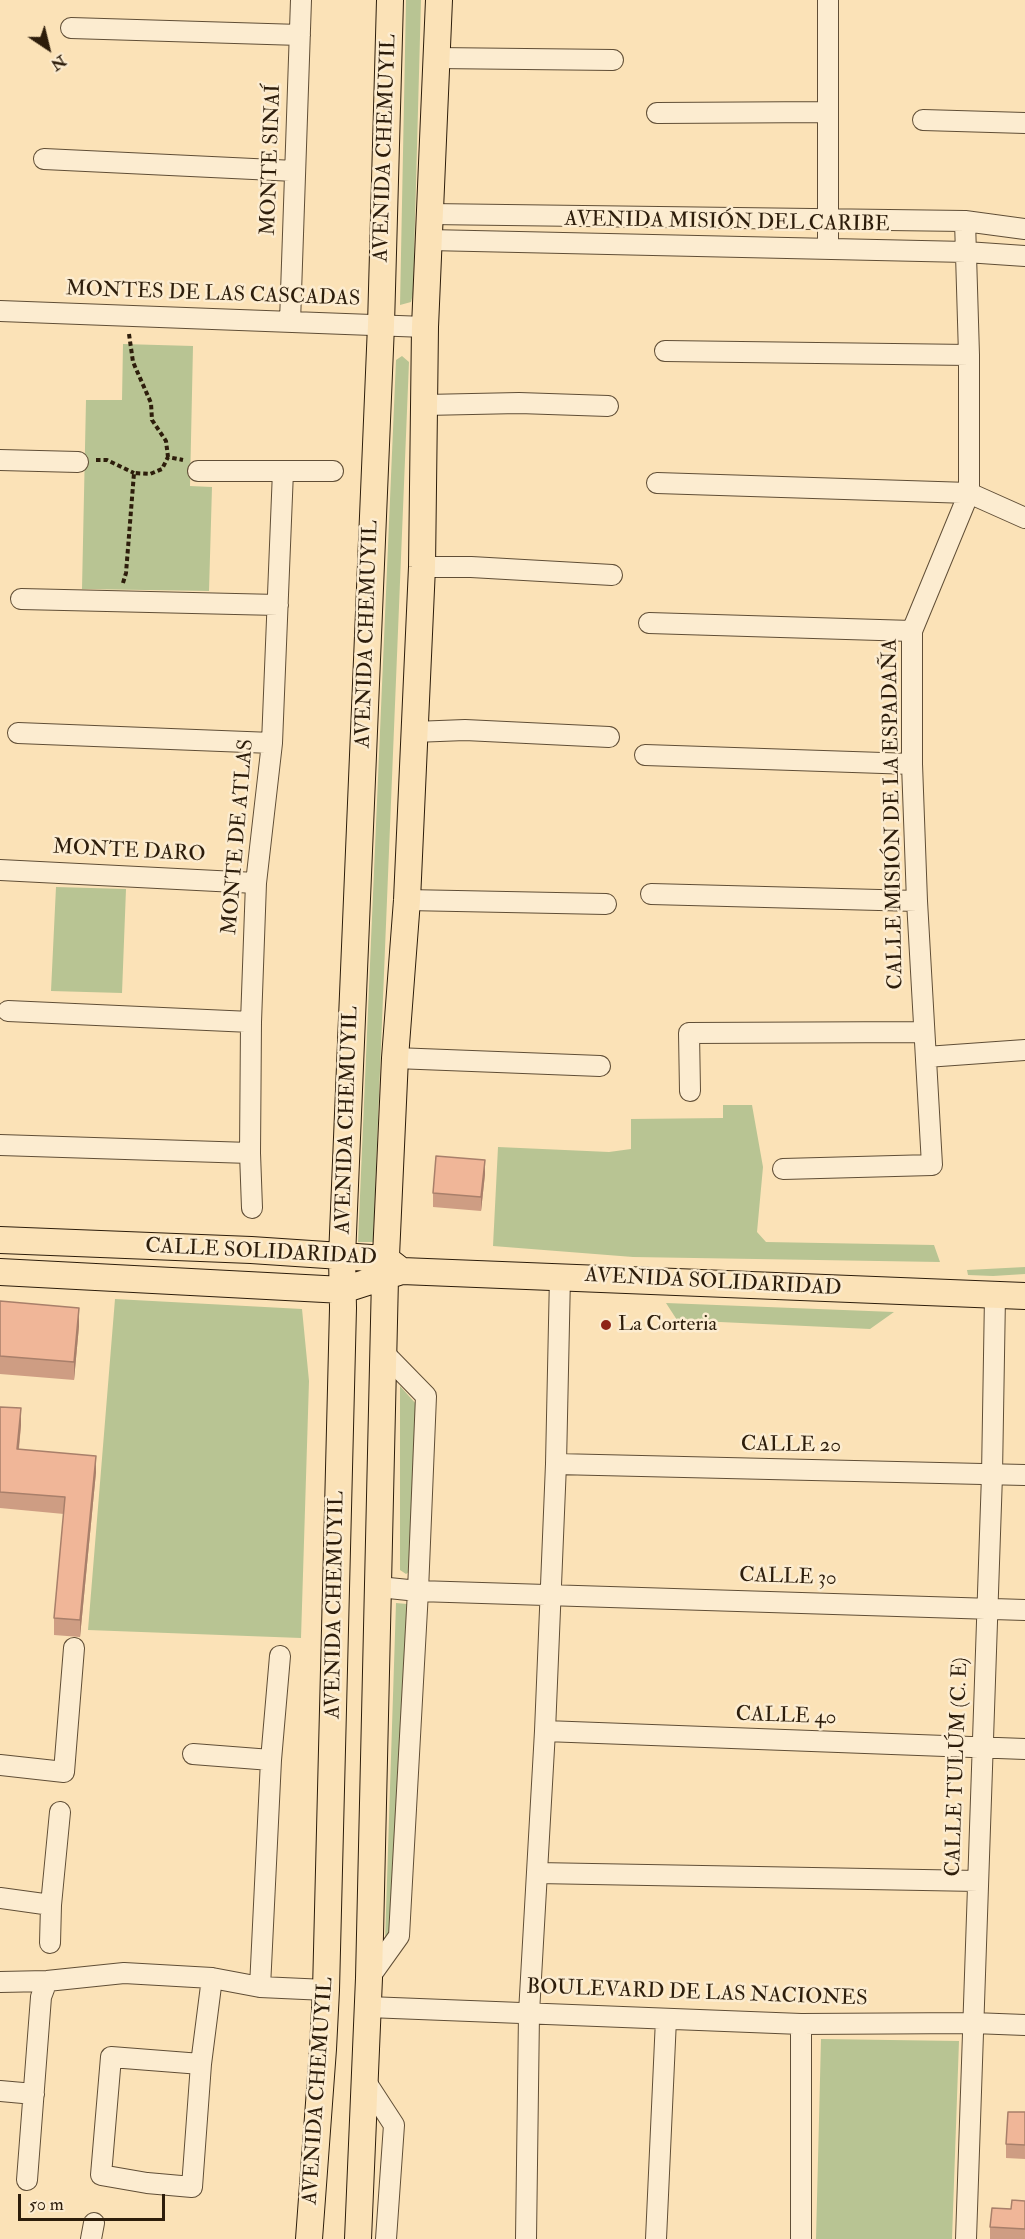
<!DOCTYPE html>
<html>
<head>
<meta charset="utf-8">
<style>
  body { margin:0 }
  #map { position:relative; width:1025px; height:2239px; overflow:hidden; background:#fbe2b7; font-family:"IM FELL Double Pica",serif }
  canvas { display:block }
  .north { position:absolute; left:18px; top:18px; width:60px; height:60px; -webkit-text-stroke:4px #fcecd0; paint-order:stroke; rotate:145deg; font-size:16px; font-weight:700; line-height:24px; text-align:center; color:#2d1d0b }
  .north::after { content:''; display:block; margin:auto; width:21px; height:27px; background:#2d1d0b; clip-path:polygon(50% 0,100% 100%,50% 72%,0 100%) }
  .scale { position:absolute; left:18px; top:2194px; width:147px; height:27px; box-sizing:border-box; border:3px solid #2d1d0b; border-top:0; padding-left:8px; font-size:18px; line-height:21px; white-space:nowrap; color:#2d1d0b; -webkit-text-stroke:4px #fcecd0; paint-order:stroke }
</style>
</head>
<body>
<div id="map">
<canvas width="1025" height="2239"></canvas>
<div class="north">N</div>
<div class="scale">50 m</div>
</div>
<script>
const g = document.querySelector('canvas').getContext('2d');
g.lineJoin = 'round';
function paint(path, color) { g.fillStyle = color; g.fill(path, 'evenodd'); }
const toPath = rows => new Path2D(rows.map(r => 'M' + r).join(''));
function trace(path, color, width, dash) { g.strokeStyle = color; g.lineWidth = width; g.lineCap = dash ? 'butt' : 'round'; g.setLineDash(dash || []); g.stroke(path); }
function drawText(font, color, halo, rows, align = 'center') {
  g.font = font + ' "IM FELL Double Pica",serif'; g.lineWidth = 5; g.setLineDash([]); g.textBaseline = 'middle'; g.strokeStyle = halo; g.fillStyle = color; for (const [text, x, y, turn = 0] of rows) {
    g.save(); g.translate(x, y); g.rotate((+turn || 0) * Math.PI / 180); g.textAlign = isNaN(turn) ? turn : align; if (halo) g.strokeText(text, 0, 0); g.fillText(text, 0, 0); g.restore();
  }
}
const green = toPath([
  [406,0,421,0,413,294,411,302,400,305],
  [123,344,193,346,190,486,212,487,209,591,82,589,86,400,122,400],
  [402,356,409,362,373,1242,358,1242,396,360],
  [56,887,126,889,122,993,51,991],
  [723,1105,752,1105,763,1167,757,1232,766,1242,934,1245,940,1262,633,1257,493,1246,498,1147,609,1152,631,1149,631,1119,723,1118],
  [1025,1267,1025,1274,993,1276,968,1275,967,1270],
  [115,1299,302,1309,309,1381,301,1638,88,1630],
  [666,1303,894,1312,870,1329,677,1320],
  [400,1386,417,1405,412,1570,406,1574,400,1570],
  [396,1603,407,1604,389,1939,385,1942],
  [821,2039,959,2041,952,2239,816,2239]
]);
const path = toPath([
  [129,334,133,362,151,403,152,420,166,441,168,457],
  [96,460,107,460,134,473],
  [123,583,126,573,134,473,150,474,162,469,168,457,183,460]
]);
const minor = toPath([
  [71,28,300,35],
  [437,58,613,60],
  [657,113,828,112],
  [923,120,1025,123],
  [44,159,295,171],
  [430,214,965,221,1025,229],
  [429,240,966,252,1025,256],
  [828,249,828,0],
  [0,311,425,327],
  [290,322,301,0],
  [665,351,969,355],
  [425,405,519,403,608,406],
  [0,460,78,462],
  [198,471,333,471],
  [657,483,969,493,1025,518],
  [422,567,471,567,612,575],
  [21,599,278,605],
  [649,623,912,631],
  [414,732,465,730,609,737],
  [18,733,272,743],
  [645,755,912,764],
  [0,870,256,883],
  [651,894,917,901],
  [407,900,606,904],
  [8,1011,251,1022],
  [926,1057,1025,1050],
  [395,1058,600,1066],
  [690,1091,689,1033,924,1032],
  [0,1145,250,1153],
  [783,1169,932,1165,917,901,912,764,912,631,969,493,969,355,965,221],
  [252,1208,250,1153,251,1022,256,883,272,743,283,471],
  [556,1464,1025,1475],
  [379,1587,418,1591,1025,1610],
  [545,1731,1025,1749],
  [193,1754,271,1760],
  [0,1765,64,1772,74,1648],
  [537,1873,978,1881],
  [0,1898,51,1905,60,1812],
  [50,1943,51,1905],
  [369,1978,399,1936,418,1591,426,1396,383,1352],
  [0,1982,47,1981,124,1973,212,1978,260,1987,326,1990],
  [260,1987,271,1760,280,1656],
  [368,2007,801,2024,973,2023,1025,2025],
  [201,2064,111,2057,101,2175,147,2183,192,2187,201,2064,212,1978],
  [366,2082,394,2125,386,2239],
  [0,2091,34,2094],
  [27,2180,41,1997,47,1981],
  [91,2239,94,2223],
  [526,2239,529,2013,545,1731,556,1464,560,1276],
  [656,2239,666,2019],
  [801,2239,801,2024],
  [966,2239,992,1475,995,1296]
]);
const major = toPath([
  [0,1240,251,1250,386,1259,399,1269],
  [0,1272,343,1290,402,1271,1025,1296],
  [309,2239,323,2049,326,1990,343,1308,342,1257,381,325,390,0],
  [358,2239,369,1978,385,1278,395,1058,407,900,422,567,425,327,439,0]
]);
const wall = toPath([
  [485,1174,481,1211,433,1207,433,1193],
  [0,1301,79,1326,74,1380,0,1374],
  [0,1407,21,1425,19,1449,96,1472,80,1637,54,1635,54,1618,64,1514,0,1508],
  [1025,2112,1025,2159,1006,2158,1006,2144],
  [1025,2201,1025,2239,990,2239,990,2227,1011,2209]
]);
const shadedWall = toPath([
  [485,1160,485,1174,481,1211,481,1197],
  [79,1308,79,1326,74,1380,74,1362],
  [21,1408,21,1425,17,1465,17,1449],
  [96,1456,96,1472,80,1637,80,1620]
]);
const building = toPath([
  [436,1156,485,1160,481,1197,433,1193,436,1156],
  [0,1301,79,1308,74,1362,0,1356,0,1301],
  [0,1407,21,1408,17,1449,96,1456,80,1620,54,1618,65,1497,0,1492,0,1407],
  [1008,2112,1025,2112,1025,2145,1006,2144,1008,2112],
  [1012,2200,1025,2201,1025,2229,990,2227,992,2208,1011,2209,1012,2200]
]);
const markers = [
  [606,1325,6,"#8f2418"]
];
const streetNames = [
  ["AVENIDA CHEMUYIL",386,148,-88],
  ["MONTE SINAÍ",272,160,-88],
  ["AVENIDA MISIÓN DEL CARIBE",727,223,1],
  ["MONTES DE LAS CASCADAS",213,295,2],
  ["AVENIDA CHEMUYIL",368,634,-88],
  ["CALLE MISIÓN DE LA ESPADAÑA",894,814,-91],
  ["MONTE DE ATLAS",239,837,-85],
  ["MONTE DARO",129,852,3],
  ["AVENIDA CHEMUYIL",348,1120,-88],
  ["CALLE SOLIDARIDAD",261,1253,3],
  ["AVENIDA SOLIDARIDAD",713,1283,3],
  ["CALLE 20",791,1446,1],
  ["CALLE 30",788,1578,2],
  ["AVENIDA CHEMUYIL",336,1605,-89],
  ["CALLE 40",786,1717,2],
  ["CALLE TULÚM (C. E)",958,1767,-88],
  ["BOULEVARD DE LAS NACIONES",697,1994,2],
  ["AVENIDA CHEMUYIL",319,2091,-86]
];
const poiNames = [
  ["La Corteria",618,1325]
];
paint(green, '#b8c493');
trace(minor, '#604e36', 22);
trace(major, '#2d1d0b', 28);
trace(path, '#2d1d0b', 4, [4.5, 3]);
trace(minor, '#fcecd0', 20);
trace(major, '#fbe2b7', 26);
paint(wall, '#ce9d83');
paint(shadedWall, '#a87f6a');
paint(building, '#f0b698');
trace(building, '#a87f6a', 1.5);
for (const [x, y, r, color] of markers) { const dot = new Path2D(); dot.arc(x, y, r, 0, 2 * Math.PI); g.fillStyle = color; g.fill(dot); trace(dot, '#fcecd0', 2); }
drawText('21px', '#2d1d0b', '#fcecd0', streetNames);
drawText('21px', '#2d1d0b', '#fcecd0', poiNames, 'left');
</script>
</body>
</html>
